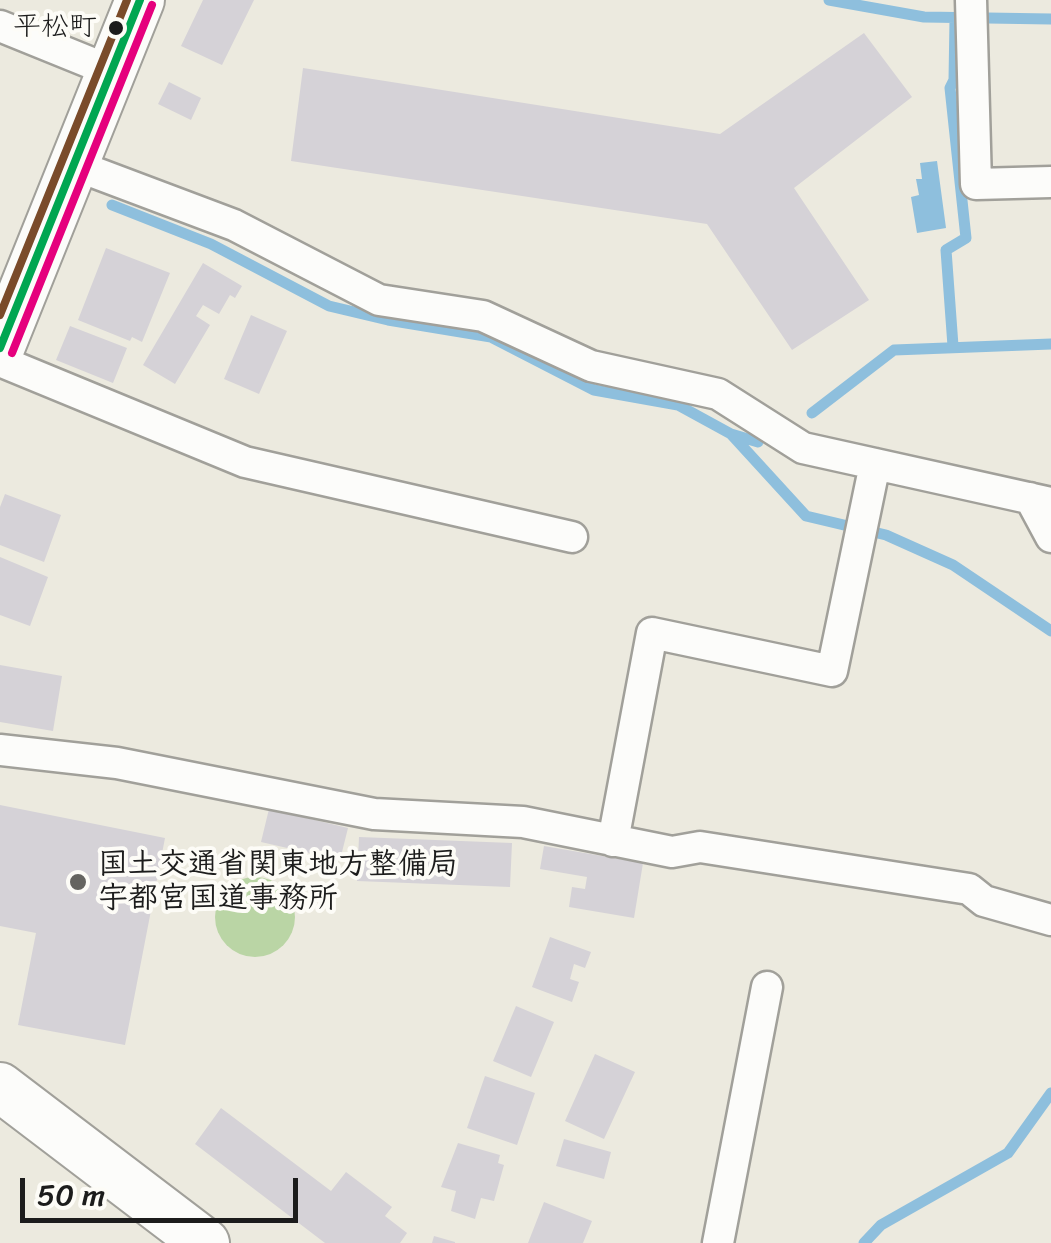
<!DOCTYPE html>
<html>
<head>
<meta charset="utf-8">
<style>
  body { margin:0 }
  #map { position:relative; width:1051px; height:1243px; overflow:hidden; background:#eceadf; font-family:Sriracha,sans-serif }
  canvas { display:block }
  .scale { position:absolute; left:20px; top:1178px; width:278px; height:45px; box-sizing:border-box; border:5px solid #1c1c1c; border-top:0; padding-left:12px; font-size:30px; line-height:35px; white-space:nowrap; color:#1c1c1c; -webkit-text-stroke:8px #fdfcf7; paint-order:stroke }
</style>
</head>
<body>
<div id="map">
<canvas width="1051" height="1243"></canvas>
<div class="scale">50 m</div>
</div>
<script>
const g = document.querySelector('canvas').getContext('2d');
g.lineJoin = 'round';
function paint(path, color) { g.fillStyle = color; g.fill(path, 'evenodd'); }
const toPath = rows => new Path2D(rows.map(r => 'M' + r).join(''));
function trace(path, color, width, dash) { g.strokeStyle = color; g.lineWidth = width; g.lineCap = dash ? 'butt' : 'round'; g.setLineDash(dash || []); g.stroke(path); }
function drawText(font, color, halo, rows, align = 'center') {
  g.font = font + ' Sriracha,"Klee One",sans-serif'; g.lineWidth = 8; g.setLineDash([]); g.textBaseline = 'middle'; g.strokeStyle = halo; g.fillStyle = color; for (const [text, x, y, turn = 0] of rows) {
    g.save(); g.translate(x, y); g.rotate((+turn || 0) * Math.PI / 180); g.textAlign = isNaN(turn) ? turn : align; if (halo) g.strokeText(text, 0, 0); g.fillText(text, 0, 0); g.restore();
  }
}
const green = toPath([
  '215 917a40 40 0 1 1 80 0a40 40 0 1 1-80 0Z'
]);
const water = toPath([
  [937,161,946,228,917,233,911,197,919,195,916,179,922,179,920,163]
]);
const stream = toPath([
  [829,0,924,17,1051,19],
  [112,205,211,244,329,306,388,320,491,337,594,390,678,405,731,434,758,442],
  [953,346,946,250,966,238,950,88,954,80,955,19],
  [812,413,894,350,1051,344],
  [731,434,806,516,886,535,953,565,1051,631],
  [864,1243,881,1225,1008,1153,1051,1093]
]);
const building = toPath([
  [203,0,254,0,222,65,181,46],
  [864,33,912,97,794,188,869,300,792,350,707,224,291,161,303,68,720,134],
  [169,82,201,98,191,120,158,104],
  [106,248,170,273,142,342,132,337,130,341,78,320],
  [203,263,242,286,235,298,230,295,219,314,203,305,196,316,210,325,175,384,143,365],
  [251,315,287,331,259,394,224,379],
  [70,326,127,348,113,383,56,360],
  [5,494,61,515,44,562,0,545,0,507],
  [0,557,48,577,30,626,0,615],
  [0,665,62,676,53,731,0,722],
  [0,805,165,838,125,1045,18,1025,36,933,0,926],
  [269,809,348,828,340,860,261,842],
  [359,837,512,843,510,887,357,881],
  [544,846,643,863,634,918,569,907,572,887,585,889,587,877,540,869],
  [550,937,591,952,585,968,574,964,570,979,579,982,572,1002,532,987],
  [516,1006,554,1022,531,1077,493,1061],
  [595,1054,635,1072,604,1139,565,1121],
  [485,1076,535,1093,517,1145,467,1128],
  [221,1108,331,1191,346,1172,392,1207,385,1216,407,1233,400,1243,325,1243,195,1144],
  [564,1139,611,1152,604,1179,556,1166],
  [458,1143,500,1155,498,1163,504,1165,494,1201,481,1198,475,1219,451,1211,456,1191,441,1187],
  [544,1202,592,1221,583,1243,528,1243],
  [434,1236,455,1242,455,1243,432,1243]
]);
const minor = toPath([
  [971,0,976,184,1051,182],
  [0,26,111,71],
  [72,164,234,225,379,300,483,316,591,366,718,394,803,448,1051,503],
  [0,361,245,462,572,537],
  [1030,498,1051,537],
  [0,750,117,763,374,814,523,822,672,852,700,847,969,889,984,901,1051,920],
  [613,841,652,633,832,671,875,464],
  [718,1243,767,987]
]);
const trunk = toPath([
  [0,348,140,0],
  [0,1087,205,1243]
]);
const bus1 = toPath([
  [0,348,140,0]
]);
const bus2 = toPath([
  [12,353,152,5]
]);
const bus3 = toPath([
  [0,315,127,0]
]);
const markers = [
  [116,28,9,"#1c1c1c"],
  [78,882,10,"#656460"]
];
const busNames = [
  ["平松町",97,28]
];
const poiNames = [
  ["国土交通省関東地方整備局",98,865],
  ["宇都宮国道事務所",98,899]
];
paint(green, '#bad5a5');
paint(water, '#8ebfdd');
trace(stream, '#8ebfdd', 11);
paint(building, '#d5d2d7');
trace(minor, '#a1a09a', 35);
trace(trunk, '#a1a09a', 52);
trace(minor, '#fcfcfa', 30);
trace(trunk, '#fcfcfa', 48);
trace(bus1, '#00a651', 8);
trace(bus2, '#e5007d', 8);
trace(bus3, '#7a4b2a', 8);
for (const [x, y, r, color] of markers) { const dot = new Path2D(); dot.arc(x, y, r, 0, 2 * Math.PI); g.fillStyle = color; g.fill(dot); trace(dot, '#fdfcf7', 4); }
drawText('28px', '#1c1c1c', '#fdfcf7', busNames, 'right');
drawText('bold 30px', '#1c1c1c', '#fdfcf7', poiNames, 'left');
</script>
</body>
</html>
